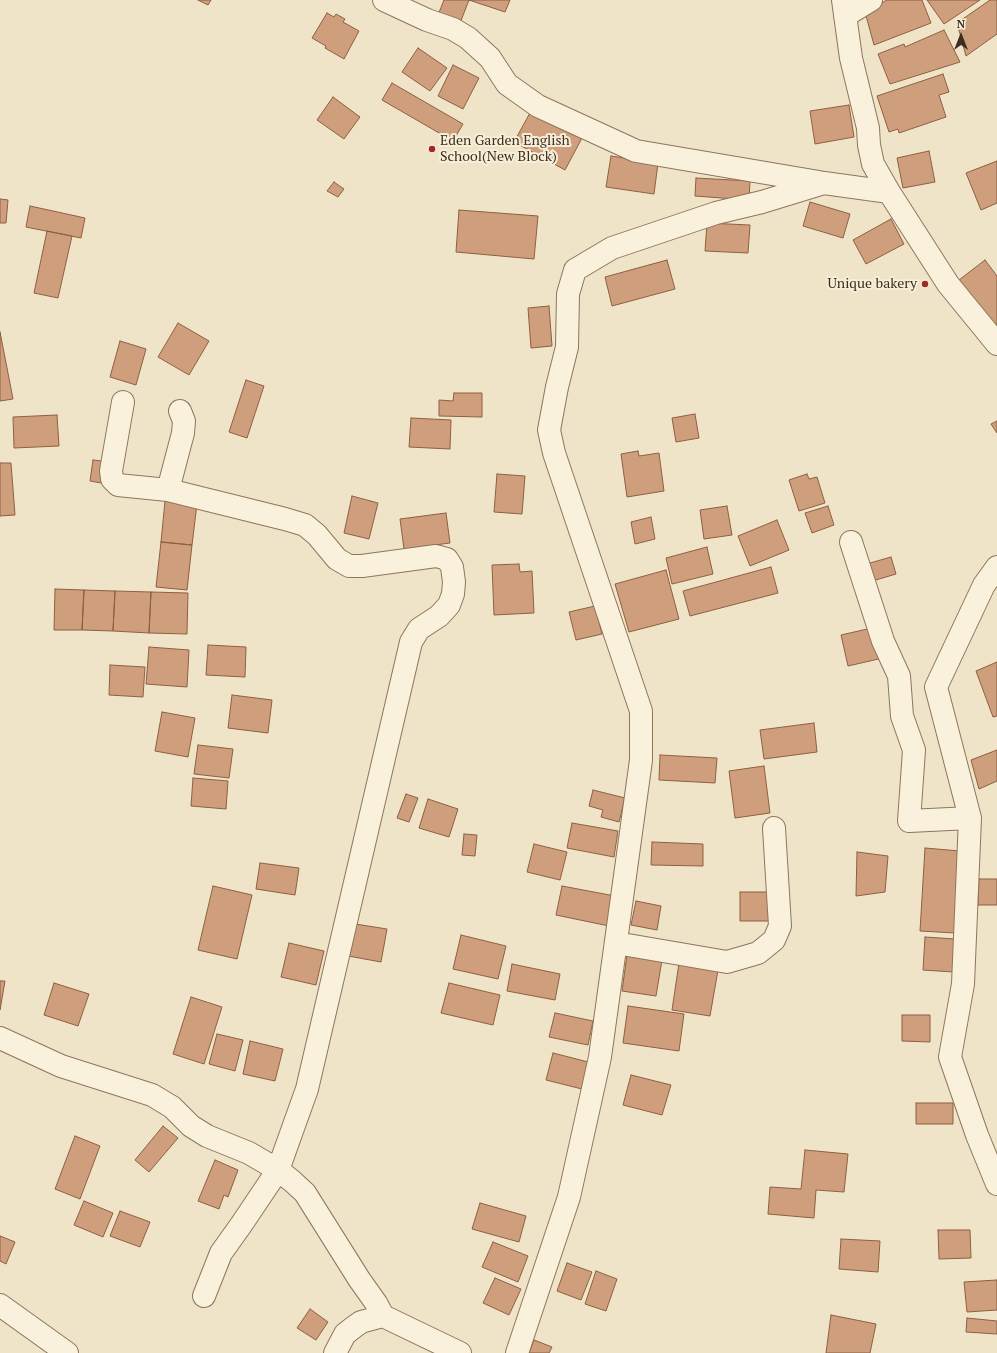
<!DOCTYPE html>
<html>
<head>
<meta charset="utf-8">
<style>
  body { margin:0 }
  #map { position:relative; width:997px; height:1353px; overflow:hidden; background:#f0e4c8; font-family:"PT Serif",serif }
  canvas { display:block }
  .north { position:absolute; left:941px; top:16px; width:40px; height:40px; -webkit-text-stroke:3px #f7eed8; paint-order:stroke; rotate:0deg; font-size:11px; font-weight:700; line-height:16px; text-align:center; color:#3d2e20 }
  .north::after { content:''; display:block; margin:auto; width:14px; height:18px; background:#3d2e20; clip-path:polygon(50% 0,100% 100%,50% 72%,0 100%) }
</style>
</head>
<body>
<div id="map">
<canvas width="997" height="1353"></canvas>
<div class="north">N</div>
</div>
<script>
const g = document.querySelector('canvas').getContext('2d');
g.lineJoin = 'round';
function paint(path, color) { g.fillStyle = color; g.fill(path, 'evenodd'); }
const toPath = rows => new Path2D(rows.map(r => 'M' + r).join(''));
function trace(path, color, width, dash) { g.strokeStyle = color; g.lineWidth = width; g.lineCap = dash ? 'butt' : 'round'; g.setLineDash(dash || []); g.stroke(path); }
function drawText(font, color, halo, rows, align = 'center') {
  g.font = font + ' "PT Serif",serif'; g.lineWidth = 4; g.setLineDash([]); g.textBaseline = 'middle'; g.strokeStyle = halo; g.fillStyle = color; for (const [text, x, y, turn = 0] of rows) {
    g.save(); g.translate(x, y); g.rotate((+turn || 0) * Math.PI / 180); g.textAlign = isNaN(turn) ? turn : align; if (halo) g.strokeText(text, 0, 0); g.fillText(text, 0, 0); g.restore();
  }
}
const building = toPath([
  [198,0,211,0,208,5,198,0],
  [444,0,469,0,460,23,438,15,444,0],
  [469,0,510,0,505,12,469,0],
  [887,0,922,0,931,23,874,45,865,12,887,0],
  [927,0,980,0,944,24,927,0],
  [990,0,997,0,997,34,966,56,957,23,990,0],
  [327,13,334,17,336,14,345,19,343,22,359,31,344,59,325,48,326,46,312,38,327,13],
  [944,30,960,62,890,84,878,54,904,44,905,47,944,30],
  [418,48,447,68,430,91,402,72,418,48],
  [453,65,479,78,463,109,438,96,453,65],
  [943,74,949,92,939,95,946,117,899,133,898,129,889,132,877,96,943,74],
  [392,83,463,124,453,141,382,100,392,83],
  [333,97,360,117,344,139,317,120,333,97],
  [849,105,854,137,815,144,810,111,849,105],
  [531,111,582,138,565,170,514,142,531,111],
  [929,151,935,182,903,188,897,158,929,151],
  [611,156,658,163,654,194,606,187,611,156],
  [997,161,997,203,981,210,966,173,997,161],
  [696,178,750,181,749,200,695,196,696,178],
  [334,182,344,189,338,197,327,191,334,182],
  [0,199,8,200,6,223,0,223,0,199],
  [810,202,850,214,843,238,803,226,810,202],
  [30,206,85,218,81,238,26,227,30,206],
  [459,210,538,216,534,259,456,252,459,210],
  [891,219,904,244,866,264,853,240,891,219],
  [707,223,750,225,748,253,705,251,707,223],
  [47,231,72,236,58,298,34,293,47,231],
  [667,260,675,289,612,306,605,277,667,260],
  [985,260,997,276,997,331,959,280,985,260],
  [549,306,552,346,531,348,528,308,549,306],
  [178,323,209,341,189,375,158,357,178,323],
  [0,332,13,399,0,401,0,332],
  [120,341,146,349,136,385,110,377,120,341],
  [246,380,264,386,247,438,229,432,246,380],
  [454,393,482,393,482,417,439,416,439,400,453,401,454,393],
  [695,414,699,438,676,442,672,418,695,414],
  [57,415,59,446,14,448,13,417,57,415],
  [411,418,451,420,450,449,409,447,411,418],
  [997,421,997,433,991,424,997,421],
  [638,451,639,456,659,453,664,491,627,497,621,454,638,451],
  [93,460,110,462,107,484,90,481,93,460],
  [0,463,11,463,15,515,0,516,0,463],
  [497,474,525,476,522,514,494,512,497,474],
  [807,474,809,479,817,477,825,503,799,511,789,480,807,474],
  [352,496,378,503,369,539,344,533,352,496],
  [165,501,197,504,192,545,161,542,165,501],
  [727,506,732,535,704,539,700,510,727,506],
  [828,506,834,525,812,533,805,513,828,506],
  [446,513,450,543,404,549,400,519,446,513],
  [651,517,655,539,635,544,631,522,651,517],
  [777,520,789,550,750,566,738,536,777,520],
  [161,542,192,545,187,590,156,587,161,542],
  [707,547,713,574,672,584,666,558,707,547],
  [891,557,896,574,869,582,863,565,891,557],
  [519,564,520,572,532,571,534,613,494,615,492,565,519,564],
  [771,567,778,593,690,616,683,591,771,567],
  [666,570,679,619,629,632,615,584,666,570],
  [55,589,84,590,82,630,54,630,55,589],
  [84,590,115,591,113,631,82,630,84,590],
  [115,591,151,592,149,633,113,631,115,591],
  [151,592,188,593,187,634,149,633,151,592],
  [595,606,602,634,576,640,569,612,595,606],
  [876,627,883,658,848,666,841,635,876,627],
  [208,645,246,647,245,677,206,675,208,645],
  [149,647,189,650,187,687,146,684,149,647],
  [997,662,997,716,993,717,976,671,997,662],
  [110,665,145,667,143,697,109,695,110,665],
  [232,695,272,700,268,733,228,728,232,695],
  [162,712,195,718,188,757,155,751,162,712],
  [814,723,817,752,764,759,760,730,814,723],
  [198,745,233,749,229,778,194,774,198,745],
  [997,750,997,781,979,789,971,760,997,750],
  [660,755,717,758,715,783,659,780,660,755],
  [764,766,770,813,735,818,729,771,764,766],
  [193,778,228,781,226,809,191,806,193,778],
  [593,790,625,798,619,822,601,817,603,810,589,806,593,790],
  [406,794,418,798,409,822,397,818,406,794],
  [428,799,458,809,449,837,419,828,428,799],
  [572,823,618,831,614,857,567,848,572,823],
  [464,834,477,835,475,856,462,855,464,834],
  [652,842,703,844,703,866,651,865,652,842],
  [534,844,567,852,560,880,527,872,534,844],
  [925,848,960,851,955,933,920,931,925,848],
  [857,852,888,856,885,892,856,896,857,852],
  [260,863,299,868,295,895,256,889,260,863],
  [979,879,997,879,997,905,978,905,979,879],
  [213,886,252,895,237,959,198,950,213,886],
  [562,886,615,896,609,926,556,915,562,886],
  [740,892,777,892,777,921,740,921,740,892],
  [636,901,661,906,657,930,631,925,636,901],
  [349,923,387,929,381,962,343,955,349,923],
  [461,935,506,946,498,979,453,969,461,935],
  [925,937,955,939,953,972,923,970,925,937],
  [289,943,324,951,316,985,281,977,289,943],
  [627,955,662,960,656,996,622,991,627,955],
  [679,963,718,970,710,1016,672,1010,679,963],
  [512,964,560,974,555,1000,507,991,512,964],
  [0,981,5,981,0,1010,0,981],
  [54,983,89,994,78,1026,44,1015,54,983],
  [449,983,500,995,493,1025,441,1013,449,983],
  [191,997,222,1007,204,1064,173,1054,191,997],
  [628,1006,684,1014,679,1051,623,1043,628,1006],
  [555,1013,593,1021,588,1045,549,1037,555,1013],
  [902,1015,930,1015,930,1042,902,1041,902,1015],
  [217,1034,243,1040,235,1071,209,1064,217,1034],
  [250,1041,283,1049,275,1081,243,1074,250,1041],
  [553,1053,596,1064,590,1091,546,1080,553,1053],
  [631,1075,671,1085,662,1115,623,1105,631,1075],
  [916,1103,953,1103,953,1124,916,1124,916,1103],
  [163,1126,178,1138,149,1172,135,1160,163,1126],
  [75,1136,100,1146,80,1199,55,1189,75,1136],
  [805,1150,848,1154,844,1192,816,1190,814,1218,768,1214,770,1187,801,1189,805,1150],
  [215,1160,238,1170,228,1197,224,1195,219,1209,198,1201,215,1160],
  [84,1201,113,1213,103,1237,74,1225,84,1201],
  [480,1203,526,1216,519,1242,472,1229,480,1203],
  [120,1211,150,1222,140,1247,110,1236,120,1211],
  [938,1230,970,1230,971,1258,939,1259,938,1230],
  [0,1236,15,1242,6,1264,0,1261,0,1236],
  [841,1239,880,1241,878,1272,839,1269,841,1239],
  [493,1242,528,1256,518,1282,482,1267,493,1242],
  [567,1263,592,1272,581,1300,557,1291,567,1263],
  [596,1271,617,1279,606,1311,585,1304,596,1271],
  [495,1278,521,1289,509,1315,483,1303,495,1278],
  [997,1280,997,1310,967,1312,964,1282,997,1280],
  [310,1309,328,1322,316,1340,297,1328,310,1309],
  [831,1315,876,1324,870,1353,826,1353,831,1315],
  [967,1318,997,1321,997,1334,966,1332,967,1318],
  [534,1340,552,1347,549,1353,529,1353,534,1340]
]);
const minor = toPath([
  [384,0,427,20,453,29,468,38,490,58,507,84,538,106,636,151,819,182],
  [843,0,851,58,868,128,869,145,873,164,889,192,948,284,997,344],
  [845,16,871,0],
  [123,402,111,471,112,479,118,485,168,490,285,519,305,525,317,535,337,559,349,566,362,566,436,556,447,559,452,567,454,582,453,594,449,605,439,616,419,629,411,642,307,1089,278,1170,241,1225,221,1253,204,1296],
  [168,490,183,433,184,421,180,411],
  [851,542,883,641,899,676,902,716,914,750,909,821,970,818,963,984,950,1057,977,1135,997,1184],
  [970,818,936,687,984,585,997,567],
  [616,943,727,962,758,953,774,940,780,926,774,828],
  [0,1038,61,1066,152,1095,172,1107,191,1126,207,1136,249,1153,278,1170,292,1181,305,1193,359,1279,376,1303,383,1316],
  [0,1305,67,1353],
  [335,1353,345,1334,354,1327,361,1322,383,1316,460,1353],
  [517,1353,569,1197,600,1057,641,760,641,711,554,453,549,430,557,387,567,347,568,294,575,270,612,248,716,213,762,202,824,183,889,192]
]);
const markers = [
  [432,149,4,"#9e2a2b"],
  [925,284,4,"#9e2a2b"]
];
const poiNames = [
  ["Eden Garden English",440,141],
  ["School(New Block)",440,157],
  ["Unique bakery",917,284,"right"]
];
paint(building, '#cf9f7d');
trace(building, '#8d5f41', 1);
trace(minor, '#8d765c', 24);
trace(minor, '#faf1dc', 22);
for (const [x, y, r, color] of markers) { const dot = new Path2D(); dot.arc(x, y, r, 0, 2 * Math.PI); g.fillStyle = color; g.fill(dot); trace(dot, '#f7eed8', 1.5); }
drawText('14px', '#3d2e20', '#f7eed8', poiNames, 'left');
</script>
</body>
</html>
